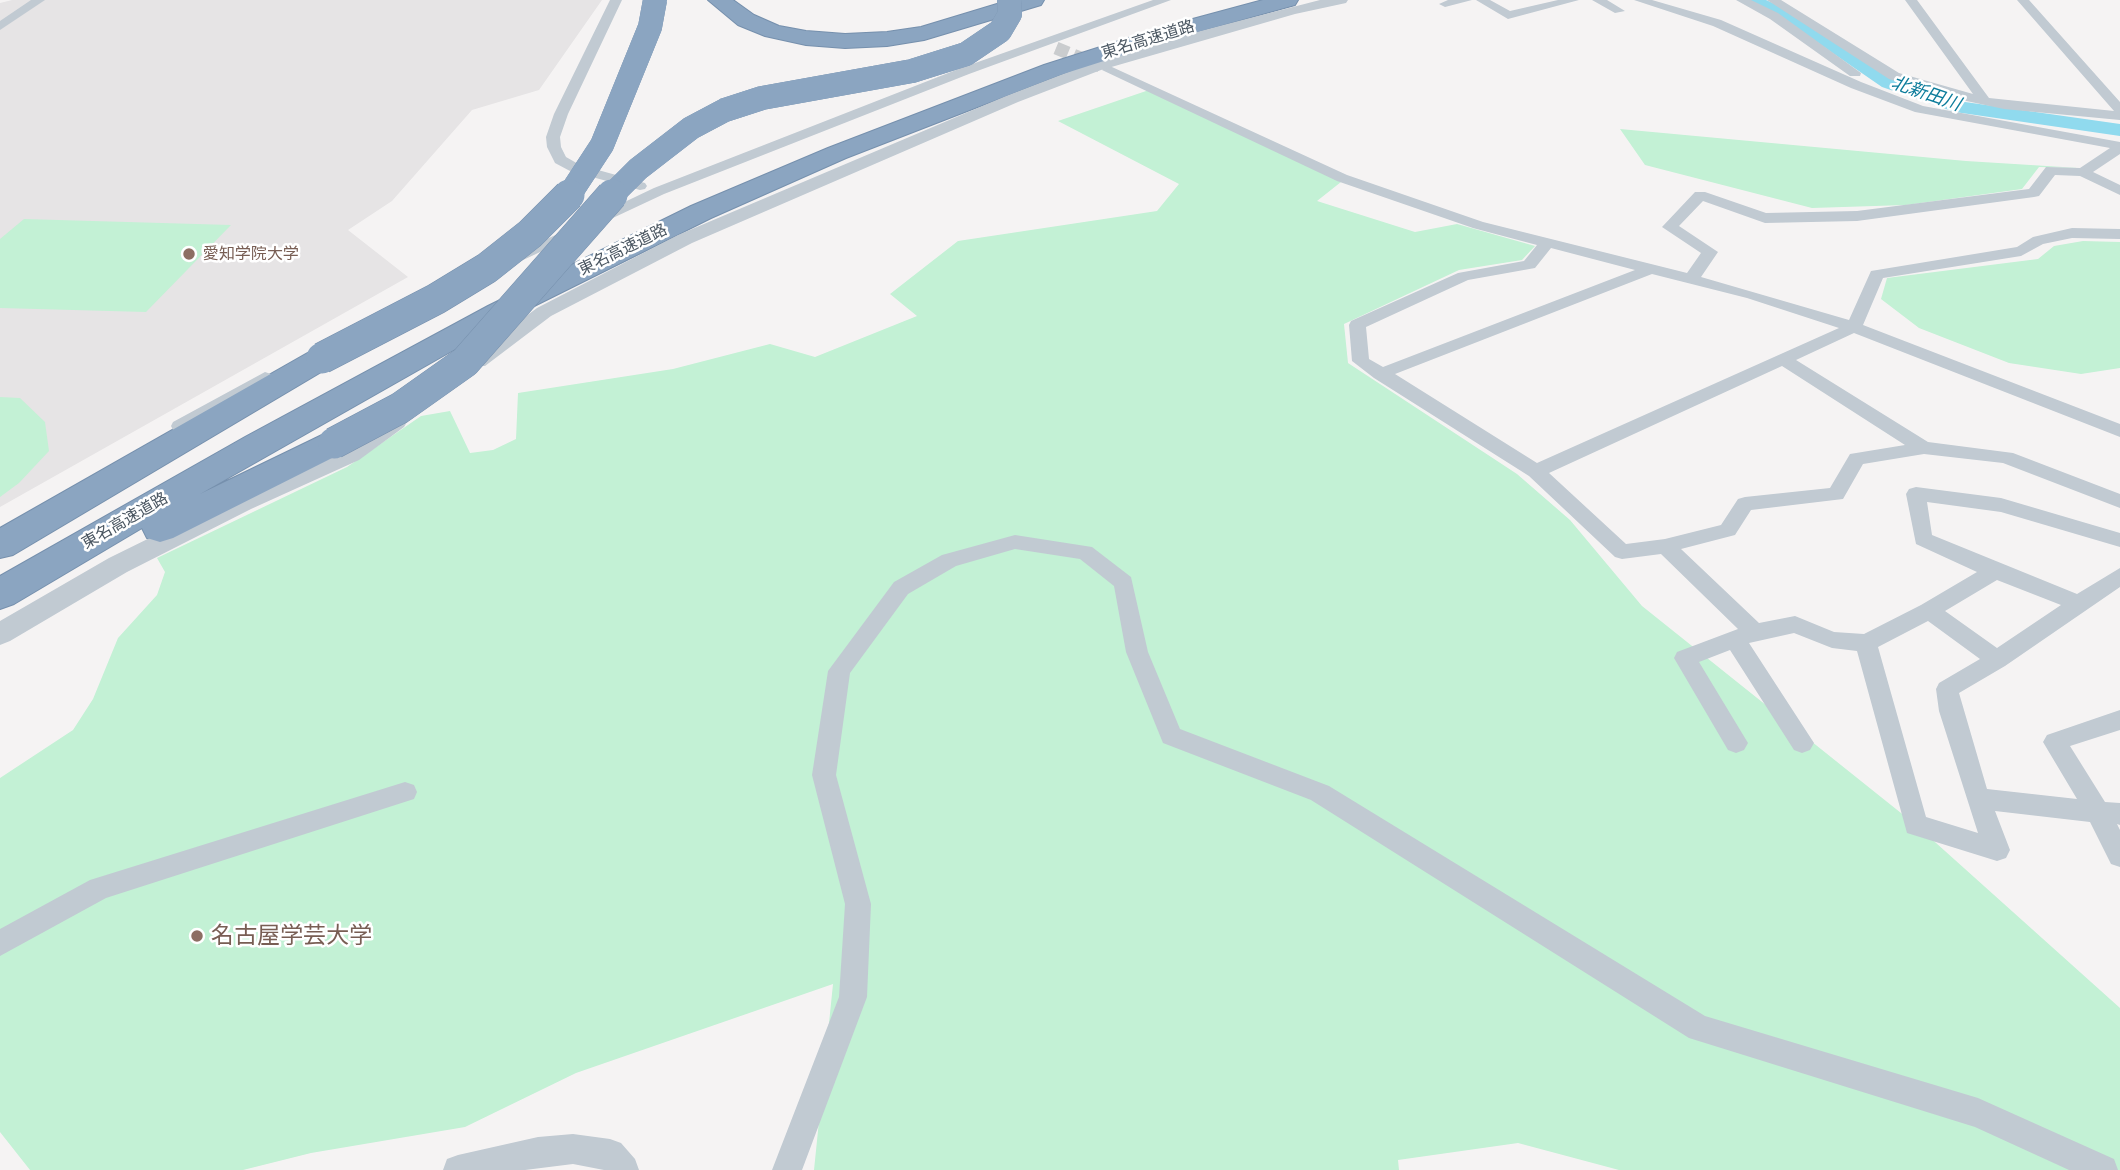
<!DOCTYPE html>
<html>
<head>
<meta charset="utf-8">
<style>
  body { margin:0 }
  canvas { display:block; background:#f5f3f3 }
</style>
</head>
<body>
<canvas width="2120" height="1170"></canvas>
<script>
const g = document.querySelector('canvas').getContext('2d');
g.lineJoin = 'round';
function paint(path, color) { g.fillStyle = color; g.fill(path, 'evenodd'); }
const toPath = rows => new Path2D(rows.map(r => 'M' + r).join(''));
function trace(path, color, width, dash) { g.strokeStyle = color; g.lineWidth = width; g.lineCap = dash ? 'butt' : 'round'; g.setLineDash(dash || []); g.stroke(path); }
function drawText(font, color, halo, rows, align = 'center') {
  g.font = font + ' Karla,"Noto Sans JP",sans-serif'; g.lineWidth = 5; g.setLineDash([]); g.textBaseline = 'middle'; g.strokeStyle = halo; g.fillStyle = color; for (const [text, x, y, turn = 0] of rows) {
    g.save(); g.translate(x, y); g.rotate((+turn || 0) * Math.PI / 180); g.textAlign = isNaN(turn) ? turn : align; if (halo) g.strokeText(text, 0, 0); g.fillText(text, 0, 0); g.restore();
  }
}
const education = toPath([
  [12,0,602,0,539,90,472,110,392,201,348,230,408,277,0,507,0,3]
]);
const green = toPath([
  [1149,90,1341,182,1317,201,1415,232,1457,224,1535,246,1522,260,1459,270,1344,324,1348,363,1517,474,1570,520,1642,606,1916,825,2120,1008,2120,1170,1619,1170,1518,1143,1398,1160,1399,1170,814,1170,833,984,576,1073,465,1127,311,1153,243,1170,30,1170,0,1132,0,778,73,730,93,699,118,638,157,595,165,572,157,558,347,467,421,416,450,411,470,453,493,450,516,439,518,393,673,369,770,344,815,357,917,316,890,294,958,241,1157,211,1179,184,1058,121],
  [1620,129,1966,161,2079,168,2039,167,2022,189,1906,205,1812,208,1645,165],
  [24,219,231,225,146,312,0,308,0,239],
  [2083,241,2120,242,2120,368,2081,374,2009,363,1919,328,1881,299,1887,278,2038,259,2054,246],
  [0,397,20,398,45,422,49,451,19,483,0,497]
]);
const river = toPath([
  [1743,0,1766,0,1804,17,1896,79,1958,101,2120,124,2120,136,1955,112,1882,87,1792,25,1746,4,1743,0]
]);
const minorTunnel = toPath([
  [1056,48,1100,66]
]);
const minor = toPath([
  [31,0,45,0,0,30,0,21,31,0],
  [610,0,622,0,568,114,560,137,561,147,566,157,580,165,645,183,647,186,645,189,640,190,570,171,555,163,547,147,546,137,554,114,610,0],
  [1153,0,1171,0,969,74,664,194,521,261,515,263,507,258,654,188,961,68,1153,0],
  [1448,0,1472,0,1445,7,1439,4,1448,0],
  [1476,0,1490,0,1510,11,1558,0,1579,0,1508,19,1476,0],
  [1592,0,1607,0,1625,11,1615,13,1592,0],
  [1634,0,1652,0,1721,20,1861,82,1923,106,2120,142,2120,154,2093,172,2120,185,2120,195,2080,176,2055,175,2039,196,2034,197,1857,221,1765,223,1703,201,1679,226,1718,252,1701,277,1849,320,1871,271,2017,247,2033,237,2072,228,2120,229,2120,239,2072,238,2043,244,2021,256,1883,278,1863,325,2120,424,2120,437,1854,333,1796,360,1928,442,2013,453,2120,494,2120,508,2003,463,1924,454,1863,464,1843,499,1751,510,1735,535,1681,549,1759,623,1795,616,1834,632,1864,634,1921,605,1977,572,1916,544,1906,494,1909,489,1916,487,2001,498,2120,533,2120,547,2001,512,1927,502,1932,535,2077,594,2120,568,2120,587,2005,666,1959,693,1987,789,2077,799,2043,742,2047,735,2120,710,2120,730,2070,746,2105,802,2120,803,2120,825,2117,824,2120,830,2120,867,2111,864,2090,822,1995,811,2010,850,2006,858,1997,861,1907,833,1857,651,1832,648,1794,633,1749,643,1814,743,1810,750,1802,753,1794,750,1730,650,1699,662,1748,743,1744,750,1736,753,1728,750,1674,658,1677,652,1738,629,1661,554,1622,559,1615,557,1529,476,1374,378,1352,361,1349,325,1351,321,1458,273,1524,261,1537,245,1473,228,1337,181,1102,70,1104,67,1112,67,1347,175,1483,222,1687,273,1701,253,1662,227,1695,192,1705,192,1766,213,1857,211,2029,189,2046,167,2080,168,2110,148,1915,112,1851,88,1713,26,1634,0],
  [1551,248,1635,270,1383,367,1369,359,1366,327,1468,280,1535,268,1551,248],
  [1652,274,1747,298,1839,328,1537,463,1395,374,1652,274],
  [1782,366,1905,445,1850,454,1830,488,1745,497,1738,499,1721,525,1665,539,1626,544,1549,473,1782,366],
  [1997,580,2061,605,1997,648,1945,611,1997,580],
  [1928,621,1980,659,1939,683,1936,689,1939,711,1978,833,1926,817,1878,647,1928,621],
  [1736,0,1751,0,1778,13,1861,73,1860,76,1850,76,1770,19,1736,0],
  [1767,0,1781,0,1899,73,1973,94,1905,0,1917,0,1989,98,2114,111,2017,0,2029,0,2120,102,2120,120,2004,109,1943,96,1889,79,1767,0],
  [265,372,271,374,274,378,271,382,187,430,173,430,171,426,173,422,265,372],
  [1015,535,1092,547,1131,577,1148,652,1180,729,1329,786,1705,1016,1978,1098,2114,1159,2118,1170,2069,1170,1975,1127,1689,1038,1311,800,1163,743,1126,652,1114,586,1080,559,1015,549,956,566,908,594,850,673,836,775,871,904,867,997,802,1170,772,1170,839,997,845,904,812,775,828,671,894,582,942,555,1015,535],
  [405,782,414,785,417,792,414,799,106,898,0,956,0,929,90,880,405,782],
  [573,1134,610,1139,621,1143,635,1159,639,1170,604,1170,573,1164,525,1170,443,1170,447,1159,458,1155,538,1137,573,1134]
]);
const tertiary = toPath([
  [1320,0,1348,0,1346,3,1295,14,1101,70,1018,102,692,243,551,316,485,366,469,366,466,361,537,308,678,235,1006,96,1089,64,1200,31,1320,0],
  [396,415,404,417,407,422,404,427,359,460,251,509,127,572,10,641,0,645,0,621,109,558,233,497,343,448,388,417,396,415]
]);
const motorway = toPath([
  [708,0,733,0,754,15,779,26,806,31,845,34,887,32,921,27,1010,0,1044,0,1041,5,924,40,887,46,845,48,806,45,765,36,738,25,708,0],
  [1263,0,1298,0,1295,5,1179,37,1060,75,846,158,711,218,510,318,200,494,322,435,334,432,346,435,351,443,346,451,173,538,160,542,147,538,142,528,14,604,0,609,0,576,245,437,488,306,691,206,828,148,1044,65,1163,27,1263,0],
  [322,348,333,351,338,358,333,365,13,555,0,558,0,528,311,351,322,348]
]);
const motorwayBridgeFar1 = toPath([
  [568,197,602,145,650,27,655,0],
  [610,197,638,169,691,128,725,110,762,98,912,71,966,54,1000,31,1010,14,1009,0]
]);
const motorwayBridge = toPath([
  [322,358,436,299,487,268,530,234,569,195],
  [334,443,400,408,465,362,612,195]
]);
const markers = [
  [189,254,7,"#8d6e63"],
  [197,936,7,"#8d6e63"]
];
const farStreetnames = [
  ["東名高速道路",1148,40,-17],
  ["東名高速道路",623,250,-26],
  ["東名高速道路",125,521,-30]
];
const farEducationnames = [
  ["愛知学院大学",203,254]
];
const farWaternames = [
  ["北新田川",1926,94,19]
];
const nearEducationnames = [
  ["名古屋学芸大学",211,936]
];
paint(education, '#e6e4e5');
paint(green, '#c3f1d5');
paint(river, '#90daee');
trace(minorTunnel, '#caccce', 13, [13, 6]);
trace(motorway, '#7690ad', 2);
paint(minor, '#c1cad2');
paint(tertiary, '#c1cad2');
paint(motorway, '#8ba5c1');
trace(motorwayBridgeFar1, '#7690ad', 24, []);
trace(motorwayBridge, '#7690ad', 32, []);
trace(motorwayBridgeFar1, '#8ba5c1', 24);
trace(motorwayBridge, '#8ba5c1', 31);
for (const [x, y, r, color] of markers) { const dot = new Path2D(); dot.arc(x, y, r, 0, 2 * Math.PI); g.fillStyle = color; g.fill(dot); trace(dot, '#fff', 2.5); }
drawText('16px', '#4a5661', '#fff', farStreetnames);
drawText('16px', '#785e54', '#fff', farEducationnames, 'left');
drawText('italic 18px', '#0c7c9b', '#fff', farWaternames);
drawText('23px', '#785e54', '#fff', nearEducationnames, 'left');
</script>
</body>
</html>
